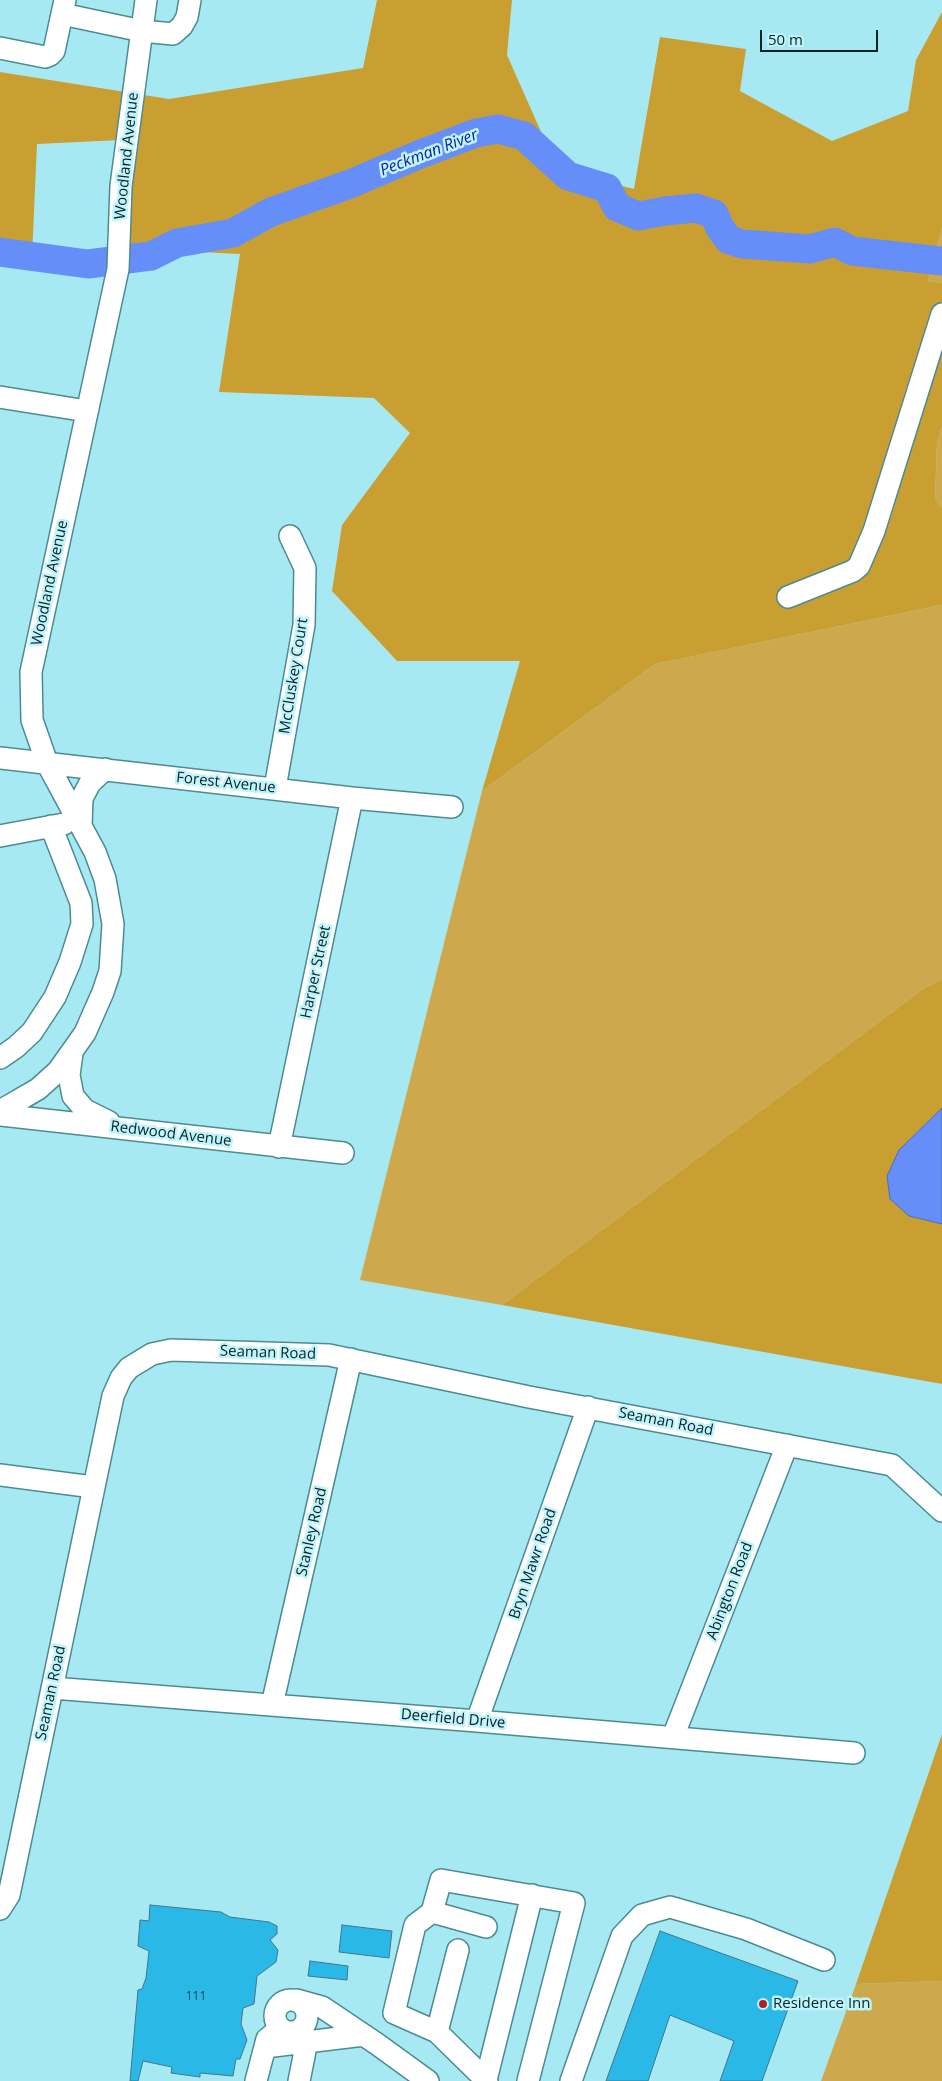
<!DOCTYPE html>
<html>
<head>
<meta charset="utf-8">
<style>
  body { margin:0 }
  #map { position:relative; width:942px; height:2081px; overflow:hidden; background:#a7e9f2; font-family:"Open Sans",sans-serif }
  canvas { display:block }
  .scale { position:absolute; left:760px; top:30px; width:118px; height:22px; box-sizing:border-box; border:2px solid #082327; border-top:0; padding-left:6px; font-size:15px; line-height:18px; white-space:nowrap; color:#082327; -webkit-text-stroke:4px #c0f4fb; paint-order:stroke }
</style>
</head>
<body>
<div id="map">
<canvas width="942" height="2081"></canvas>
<div class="scale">50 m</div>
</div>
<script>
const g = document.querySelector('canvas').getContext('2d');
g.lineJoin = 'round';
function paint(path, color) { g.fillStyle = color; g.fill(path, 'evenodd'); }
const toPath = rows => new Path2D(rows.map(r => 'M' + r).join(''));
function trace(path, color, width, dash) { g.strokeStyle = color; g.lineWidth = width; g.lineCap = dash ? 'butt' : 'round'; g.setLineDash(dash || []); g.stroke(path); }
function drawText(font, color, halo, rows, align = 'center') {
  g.font = font + ' "Open Sans",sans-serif'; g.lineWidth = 5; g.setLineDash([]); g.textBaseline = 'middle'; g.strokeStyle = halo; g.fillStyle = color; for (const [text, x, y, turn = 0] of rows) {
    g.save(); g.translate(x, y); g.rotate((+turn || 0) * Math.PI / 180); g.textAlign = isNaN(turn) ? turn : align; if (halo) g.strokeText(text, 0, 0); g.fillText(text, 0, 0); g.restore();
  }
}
const green = toPath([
  [942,228,942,283,928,281,933,262],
  [942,427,942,508,935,499,937,443],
  [942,605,942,979,923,989,502,1305,360,1280,482,791,655,664],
  [942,1981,942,2081,821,2081,856,1984]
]);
const forest = toPath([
  [377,0,512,0,507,55,558,170,634,189,660,37,746,49,740,91,832,141,908,111,916,60,942,12,942,228,928,281,942,283,942,427,937,443,935,499,942,508,942,605,655,664,482,791,520,661,397,661,332,591,342,525,410,433,374,398,219,392,240,254,117,248,121,140,37,144,32,257,0,252,0,72,169,99,363,68],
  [942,979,942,1108,899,1150,909,1216,942,1224,942,1384,502,1305,923,989],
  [942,1734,942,1981,856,1984]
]);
const water = toPath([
  [942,1108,942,1224,909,1216,890,1199,887,1176,899,1150,942,1108]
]);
const river = toPath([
  [0,252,88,264,151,256,177,243,233,233,271,212,350,184,418,155,476,133,498,129,524,136,568,176,607,188,617,207,638,216,665,211,696,208,714,214,720,228,729,240,742,244,810,249,835,242,852,251,942,261]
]);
const building = toPath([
  [150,1905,221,1912,230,1917,269,1922,277,1926,277,1934,270,1940,278,1950,276,1962,257,1976,254,2004,243,2008,241,2024,247,2040,240,2059,236,2059,233,2076,200,2073,200,2077,171,2073,172,2067,143,2061,138,2081,130,2081,138,1990,142,1989,146,1978,149,1951,138,1946,140,1920,149,1921,150,1905],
  [342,1925,392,1931,389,1958,339,1952,342,1925],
  [660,1931,798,1981,762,2081,720,2081,734,2041,670,2015,648,2081,606,2081,660,1931],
  [310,1961,348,1966,347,1980,308,1976,310,1961]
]);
const minor = toPath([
  [62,14,142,31,173,34,182,26,187,17,190,0],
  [0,48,45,57,50,55,54,51,65,0],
  [0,397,87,411],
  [788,597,853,571,859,566,874,531,942,314],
  [0,758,352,798,452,807],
  [275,788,304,625,305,568,290,536],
  [81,826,82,798,90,783,105,769],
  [0,836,64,824],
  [72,1053,69,1075,73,1096,85,1110,109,1122],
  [0,1058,16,1047,32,1032,55,997,70,962,82,924,81,903,51,826],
  [0,1111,38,1089,58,1071,85,1033,103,992,110,971,113,924,105,879,95,852,47,763,32,720,31,672,118,269,121,186,146,0],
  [0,1115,343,1153],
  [279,1147,352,798],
  [0,1475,93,1487],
  [52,1688,477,1721,854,1753],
  [272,1705,351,1359],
  [477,1721,588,1407],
  [673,1737,787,1445],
  [0,1909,9,1895,113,1396,121,1378,129,1368,152,1354,171,1350,329,1355,529,1397,892,1465,942,1511],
  [432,1912,486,1927],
  '275 2016a16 16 0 1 1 32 0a16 16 0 1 1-32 0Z',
  [297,2000,322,2007,377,2044,428,2081],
  [437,2032,458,1950],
  [265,2047,364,2035],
  [486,2080,532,1895],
  [256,2081,267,2039,272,2035],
  [299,2081,307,2041],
  [487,2081,437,2032,394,2013,415,1925,432,1912,441,1880,574,1903,528,2081],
  [571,2081,622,1936,642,1915,670,1907,746,1929,824,1960]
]);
const markers = [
  [763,2004,5,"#b01f22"]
];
const numberNames = [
  ["111",196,1997]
];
const streetNames = [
  ["Woodland Avenue",127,156,-84],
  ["Woodland Avenue",50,583,-78],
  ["McCluskey Court",294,676,-81],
  ["Forest Avenue",226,783,6],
  ["Harper Street",316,972,-78],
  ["Redwood Avenue",171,1134,7],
  ["Seaman Road",268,1353,2],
  ["Seaman Road",666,1422,11],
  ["Stanley Road",312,1532,-77],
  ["Bryn Mawr Road",533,1564,-71],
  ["Abington Road",730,1591,-69],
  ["Seaman Road",51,1693,-78],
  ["Deerfield Drive",453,1719,5]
];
const poiNames = [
  ["Residence Inn",773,2004]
];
const waterNames = [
  ["Peckman River",429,153,-21]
];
paint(green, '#cea84c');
paint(forest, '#ca9f32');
paint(water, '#658ef8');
trace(water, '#496eb9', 1);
trace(river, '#658ef8', 29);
paint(building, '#2ab8e7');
trace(building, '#41778d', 1);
trace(minor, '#4b8b93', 24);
trace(minor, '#fff', 21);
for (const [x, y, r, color] of markers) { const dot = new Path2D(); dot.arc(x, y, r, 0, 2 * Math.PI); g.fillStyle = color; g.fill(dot); trace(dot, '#c0f4fb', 2); }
drawText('12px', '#104857', null, numberNames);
drawText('15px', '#082327', '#c0f4fb', streetNames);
drawText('15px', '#082327', '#c0f4fb', poiNames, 'left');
drawText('italic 16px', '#0f229d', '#c0f4fb', waterNames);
</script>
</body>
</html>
